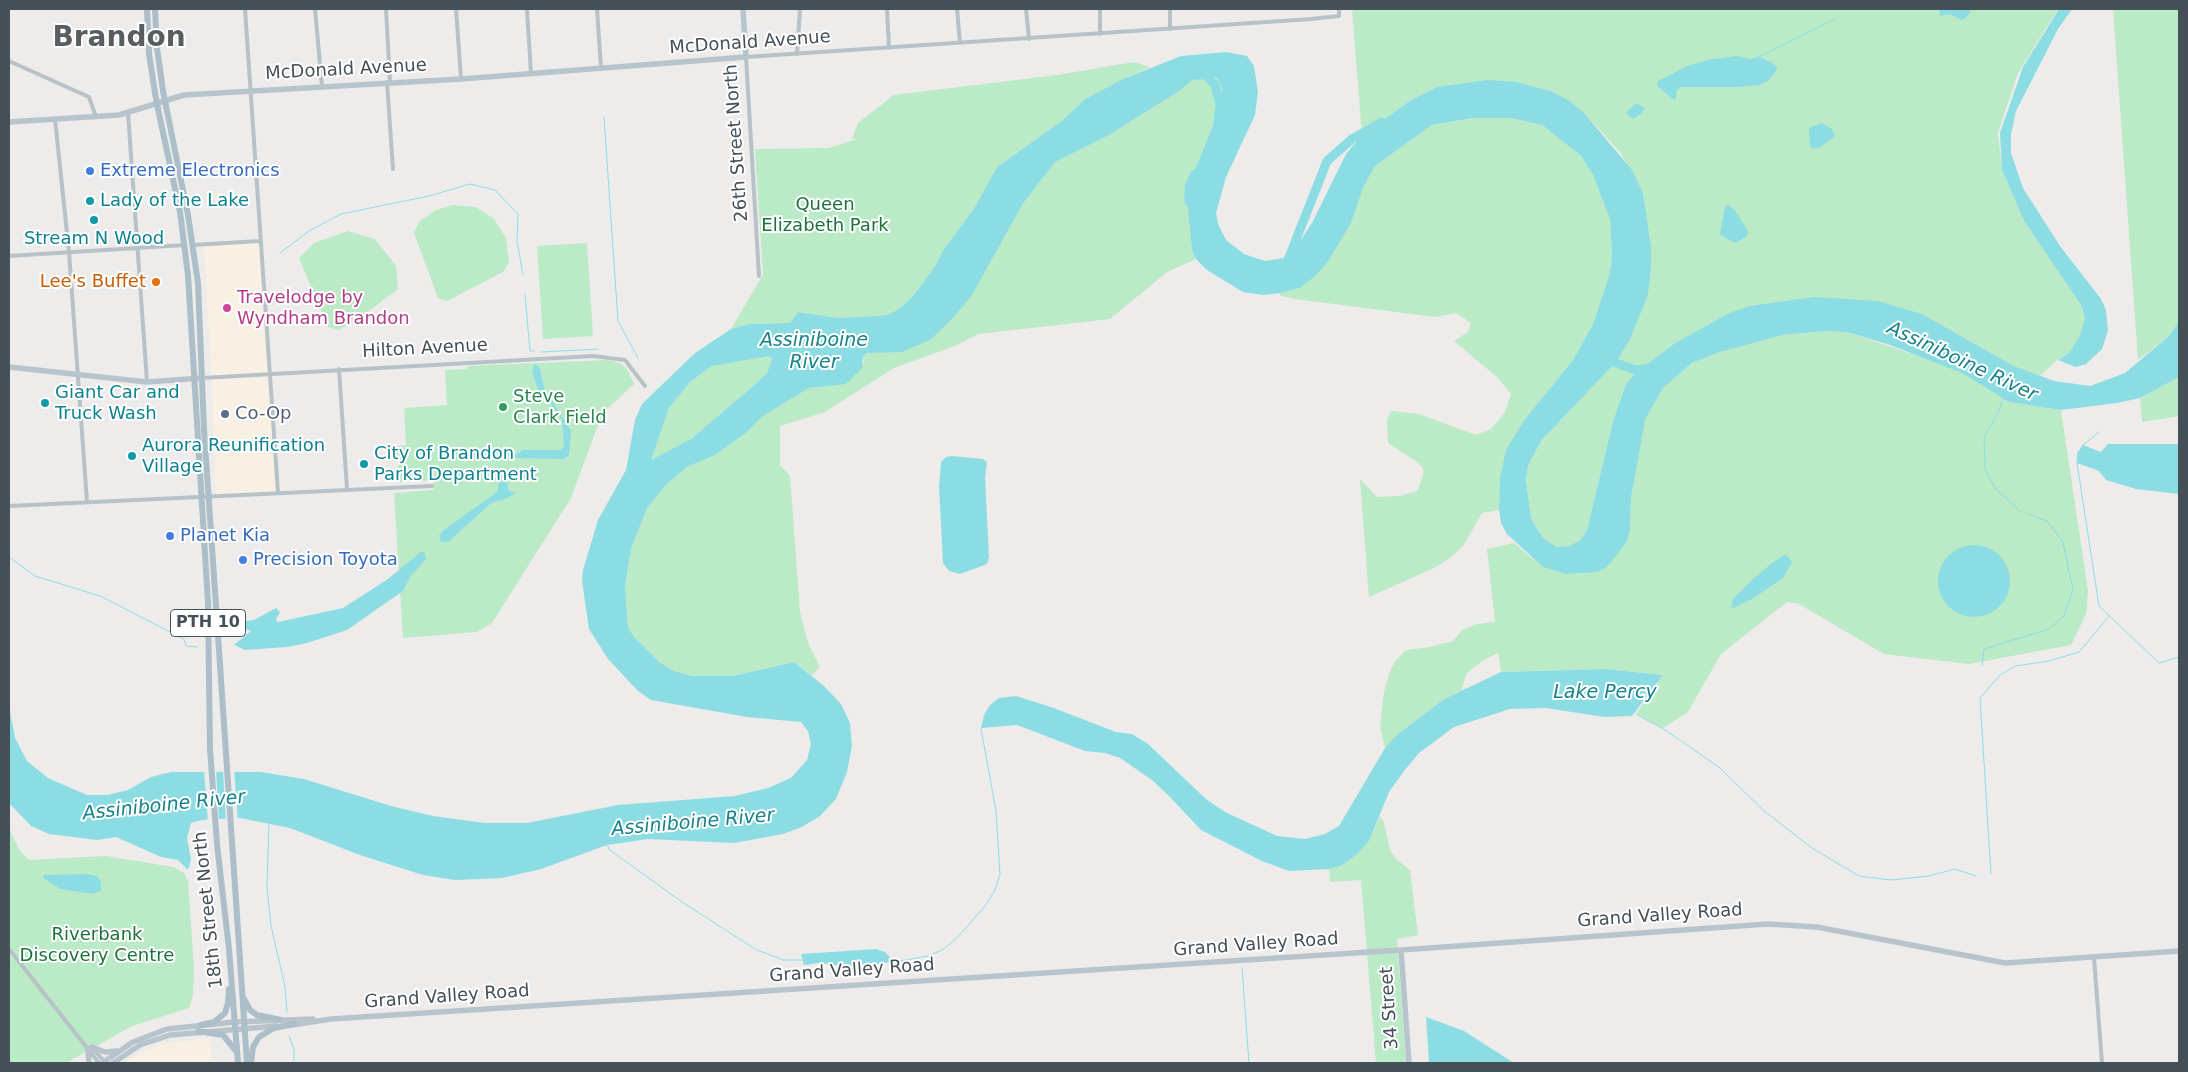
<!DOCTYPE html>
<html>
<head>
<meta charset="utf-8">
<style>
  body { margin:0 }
  #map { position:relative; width:2188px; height:1072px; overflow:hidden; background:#eeebeb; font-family:"DejaVu Sans",sans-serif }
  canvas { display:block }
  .frame { position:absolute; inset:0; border:10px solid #455157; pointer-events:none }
</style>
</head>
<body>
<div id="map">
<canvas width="2188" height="1072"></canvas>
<div class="frame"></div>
</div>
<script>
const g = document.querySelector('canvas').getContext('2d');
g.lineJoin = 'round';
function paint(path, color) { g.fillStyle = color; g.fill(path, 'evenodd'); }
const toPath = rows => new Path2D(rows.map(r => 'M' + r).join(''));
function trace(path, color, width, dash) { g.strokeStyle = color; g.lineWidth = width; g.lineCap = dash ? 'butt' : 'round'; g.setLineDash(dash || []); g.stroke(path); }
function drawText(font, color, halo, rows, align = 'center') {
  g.font = font + ' "DejaVu Sans",sans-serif'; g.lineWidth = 4; g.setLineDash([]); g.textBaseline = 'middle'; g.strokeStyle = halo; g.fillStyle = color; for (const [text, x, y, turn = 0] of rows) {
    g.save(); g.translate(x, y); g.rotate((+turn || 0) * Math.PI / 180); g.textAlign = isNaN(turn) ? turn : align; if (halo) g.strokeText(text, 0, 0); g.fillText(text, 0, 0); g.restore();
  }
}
const commercial = toPath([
  [260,241,278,493,216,497,212,385,204,245],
  [210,1038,212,1063,124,1063,138,1054,163,1044]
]);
const green = toPath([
  [1352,9,2058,9,2018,73,1998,133,2002,170,2024,221,2081,305,2085,317,2080,335,2069,353,2057,360,2040,376,2014,366,1922,314,1729,313,1675,343,1636,373,1626,384,1613,421,1587,530,1581,540,1569,546,1557,547,1544,539,1531,519,1526,480,1528,466,1541,441,1617,361,1651,268,1643,193,1620,152,1585,114,1570,101,1551,91,1516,82,1437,87,1411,100,1362,135],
  [2113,9,2179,9,2179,321,2169,336,2138,360],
  [1134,62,1150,67,1123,79,1085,99,1063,120,997,167,973,210,942,252,936,265,914,295,900,308,890,314,858,318,839,318,798,312,790,323,749,324,731,329,763,275,755,149,829,148,860,138,852,139,858,123,894,95,1057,75],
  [1210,74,1218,79,1222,88,1221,106,1191,179,1192,250,1196,259,1167,272,1110,319,978,334,955,346,894,368,825,412,780,426,780,465,790,476,800,612,808,643,820,667,811,675,794,662,733,676,692,676,674,671,659,662,635,638,628,628,625,587,631,549,647,508,666,485,687,467,715,455,747,432,763,416,809,388,846,383,864,362,863,357,867,353,875,353,1022,205,1055,162,1109,135,1178,92,1195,78],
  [1473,118,1511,118,1542,125,1581,156,1593,175,1610,219,1612,258,1609,276,1593,324,1573,360,1525,419,1500,478,1499,510,1482,513,1463,546,1450,558,1434,568,1369,597,1360,479,1377,497,1400,496,1417,491,1423,476,1423,468,1417,462,1388,443,1387,420,1391,411,1419,414,1476,435,1491,429,1504,414,1511,394,1497,377,1454,341,1468,332,1471,323,1456,313,1435,317,1295,299,1281,296,1279,293,1300,288,1351,223,1363,188,1375,166,1432,125],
  [453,205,476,207,494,219,506,238,509,262,503,272,447,301,438,298,414,233,419,222,436,210],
  [348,231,375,239,396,266,398,289,361,317,339,330,328,327,299,258,314,243],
  [587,243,593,336,543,339,537,246],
  [1825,331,1847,332,1939,363,1962,373,2009,402,2061,410,2088,591,2086,614,2071,645,1969,664,1884,654,1799,604,1787,602,1721,654,1688,712,1663,728,1636,714,1663,675,1605,669,1501,672,1498,653,1482,661,1466,674,1462,690,1444,699,1398,734,1385,748,1380,727,1384,692,1389,674,1395,661,1406,650,1430,647,1453,641,1462,630,1477,624,1495,622,1487,549,1514,543,1543,567,1630,530,1631,498,1641,431,1645,420,1663,388,1692,363,1717,353,1783,335],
  [769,355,772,359,767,373,752,387,691,439,650,461,669,408,690,382,712,366],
  [608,360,620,363,627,369,634,384,607,409,599,422,571,498,492,623,477,632,403,638,394,493,433,490,433,480,399,482,397,446,406,445,404,408,447,405,445,370,466,369,468,366],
  [2179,377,2179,416,2142,422,2140,398],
  [1380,816,1384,822,1390,850,1396,859,1410,870,1418,935,1397,939,1406,1063,1376,1063,1361,880,1330,882,1329,869,1341,866,1369,841],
  [9,829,20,851,29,860,106,856,173,867,184,873,188,881,194,968,193,996,189,1008,132,1026,66,1063,9,1063]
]);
const water = toPath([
  [1939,9,1970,9,1970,12,1966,18,1961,20,1950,14,1940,16],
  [2059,9,2072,9,2058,29,2016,111,2011,134,2011,153,2023,188,2060,246,2101,299,2106,310,2108,331,2102,349,2086,364,2076,367,2058,360,2069,353,2080,335,2085,317,2081,305,2024,221,2002,170,2000,133,2023,67],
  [1226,52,1247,56,1254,66,1258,92,1255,115,1226,177,1216,213,1218,224,1226,240,1244,254,1265,261,1283,258,1296,248,1313,221,1346,154,1362,135,1411,100,1437,87,1487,80,1516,82,1551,91,1570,101,1585,114,1632,170,1643,193,1651,247,1651,268,1648,295,1630,339,1617,361,1541,441,1528,466,1526,480,1531,519,1544,539,1557,547,1569,546,1581,540,1587,530,1613,421,1626,384,1636,373,1675,343,1729,313,1750,306,1814,297,1878,301,1922,314,2014,366,2054,381,2090,386,2125,373,2169,336,2179,321,2179,377,2140,398,2117,403,2061,410,2009,402,1962,373,1890,345,1847,332,1825,331,1783,335,1717,353,1692,363,1663,388,1645,420,1631,498,1630,530,1627,541,1612,561,1606,568,1596,572,1566,574,1543,567,1507,534,1501,523,1499,510,1500,478,1506,450,1525,419,1573,360,1593,324,1609,276,1612,258,1610,219,1593,175,1581,156,1542,125,1511,118,1473,118,1432,125,1375,166,1363,188,1351,223,1327,263,1314,277,1300,288,1280,293,1263,295,1243,292,1207,270,1196,259,1192,250,1187,200,1191,179,1221,106,1222,88,1218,79,1210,74,1195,78,1178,92,1109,135,1055,162,1022,205,972,295,953,318,930,340,902,352,867,353,863,357,862,368,846,384,809,388,763,416,747,432,715,455,687,467,666,485,647,508,631,549,625,587,628,628,635,638,659,662,674,671,692,676,733,676,794,662,824,686,841,704,850,723,852,746,847,772,836,799,820,816,802,827,783,834,734,843,648,839,607,845,541,869,502,878,455,880,423,875,360,855,290,828,240,818,202,820,191,823,187,838,191,859,189,868,187,869,178,860,161,857,116,837,97,840,49,834,31,826,9,803,9,705,15,738,27,761,48,778,87,795,107,795,128,790,151,777,171,772,261,772,304,779,391,806,433,816,485,823,527,823,618,805,735,796,768,788,791,778,807,760,811,744,808,731,801,722,747,717,651,700,638,691,608,659,589,629,582,581,583,570,598,520,626,470,635,420,642,404,695,353,731,329,749,324,790,323,798,312,839,318,877,316,890,314,900,308,914,295,936,265,942,252,973,210,997,167,1063,120,1085,99,1123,79,1181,56],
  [769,356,772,359,767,373,752,387,691,439,651,460,669,408,690,382,712,366],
  [1737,56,1750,59,1759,57,1771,62,1778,68,1768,81,1759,85,1739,87,1681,87,1676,91,1677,97,1674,100,1657,86,1658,81,1687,66,1712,59],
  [1636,103,1645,108,1641,114,1633,119,1626,113],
  [1822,123,1832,129,1835,136,1819,148,1812,149,1810,145,1809,128],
  [1728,205,1734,209,1748,231,1747,236,1735,243,1720,235,1725,207],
  [535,364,540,368,544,388,571,431,569,455,564,459,514,458,513,456,523,450,560,450,564,446,562,420,549,402,541,398,539,393,532,371],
  [2108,444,2179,444,2179,494,2136,489,2106,480,2099,471,2077,463,2078,452,2083,445,2101,452],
  [952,456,983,459,987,462,985,477,989,557,987,564,960,574,949,571,943,563,939,486,941,462,946,457],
  [501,475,507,478,508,490,515,493,508,498,491,503,448,542,441,542,439,535,444,530,497,492],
  '1938 581a36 36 0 1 1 72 0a36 36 0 1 1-72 0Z',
  [422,551,425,553,426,559,410,577,403,591,347,630,307,643,287,647,245,650,234,645,251,631,240,627,237,622,254,620,276,608,280,612,276,620,278,622,343,608,388,579],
  [1786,554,1792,562,1783,578,1752,599,1731,609,1733,599,1751,581,1772,563],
  [1605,669,1663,675,1632,716,1604,717,1546,708,1510,709,1454,727,1419,753,1404,771,1389,792,1369,841,1357,854,1341,866,1329,869,1289,871,1262,861,1201,830,1169,796,1152,780,1120,758,1105,753,1085,751,1017,725,981,728,984,715,990,705,999,698,1016,696,1051,707,1116,732,1132,734,1148,744,1206,799,1225,812,1277,836,1305,839,1325,834,1339,826,1385,748,1398,734,1444,699,1501,672],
  [86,874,97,876,101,882,101,891,92,894,60,889,43,878,44,875],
  [876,949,885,952,894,962,849,967,819,963,804,965,801,954],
  [1426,1017,1464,1031,1514,1063,1429,1063]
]);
const pier = toPath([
  [234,769,238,821,226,821,223,770],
  [204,770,216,770,219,822,208,822]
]);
const stream = toPath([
  [1757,58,1835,19],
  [604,117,618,321,638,358],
  [280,253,309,231,341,214,429,196,470,184,495,190,518,214,517,241,523,275],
  [525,295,530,351,534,351],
  [542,352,598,349],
  [2003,398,1999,411,1984,438,1985,469,1995,488,2020,511],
  [2082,446,2099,432],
  [2078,451,2077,463,2099,606,2159,663,2179,657],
  [9,557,35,576,100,596,184,639,186,646,197,647],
  [1982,665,1984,649,2049,629,2064,616,2073,590,2063,542,2047,521,2028,514],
  [1636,714,1667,731,1720,768,1763,810,1812,848,1859,876,1891,880,1929,876,1955,869,1976,876],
  [269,822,267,887,271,926,285,986,287,1012],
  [607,845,610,850,682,902,755,949,783,960,802,960],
  [1991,874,1980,698,1999,676,2015,666,2049,661,2079,652,2109,616],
  [894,962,928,956,942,950,958,937,985,906,994,892,1000,875,996,811,981,728],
  [1242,967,1249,1063],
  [289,1036,294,1050,294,1063]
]);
const river = toPath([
  [1194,75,1206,75,1215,85,1220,104,1218,123],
  [1189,202,1189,187,1195,174],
  [1288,260,1327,161,1352,139,1382,122],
  [1610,355,1616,363,1636,370,1651,368]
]);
const street = toPath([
  [245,9,278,493],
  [315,9,322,86],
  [386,9,390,82],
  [456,9,461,79],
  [527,9,531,74],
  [597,9,601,68],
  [887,9,889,48],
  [957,9,960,43],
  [1026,9,1029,39],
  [1100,9,1100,34],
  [1170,9,1170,29],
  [797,54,800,9],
  [9,61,89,97,96,117],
  [387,82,393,169],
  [128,113,147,382],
  [55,119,69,252,87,502],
  [193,245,260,241],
  [9,256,185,245],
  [759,276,746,57,1311,19,1339,16,1339,9],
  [339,369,347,489],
  [202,378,593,356,625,360,645,386],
  [9,506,432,486],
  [9,949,99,1063],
  [2094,958,2102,1063],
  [93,1049,105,1062]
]);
const secondary = toPath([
  [9,122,119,115,184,95,461,79,746,57,743,9],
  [9,367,147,382,202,378],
  [1401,950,1409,1063],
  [292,1025,331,1019,1401,950,1768,924,1817,927,2005,963,2179,951],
  [92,1047,105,1052,117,1051],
  [88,1049,89,1063],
  [102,1063,133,1042,167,1029,235,1022,313,1019],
  [113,1063,140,1045,170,1035,277,1026]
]);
const primary = toPath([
  [147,9,149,54,155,93],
  [155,9,157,48,163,91],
  [166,106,188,215,198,283,204,429,247,1063],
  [158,109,180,212,188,275,208,603,210,749,217,844,229,949,238,1063],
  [244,999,250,1010,257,1015,281,1020],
  [201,1025,214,1022,225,1013,228,1003,229,989],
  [198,1031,223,1035,236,1051],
  [251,1063,253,1047,259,1037,274,1028,294,1024]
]);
const primaryBridge = toPath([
  [163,91,166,106],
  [155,93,158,109]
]);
const markers = [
  [90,171,5,"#3f7fe0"],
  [90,201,5,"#0f9aa8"],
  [94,220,5,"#0f9aa8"],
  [156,282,5,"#e8710a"],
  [227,308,5,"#d1479c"],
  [45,403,5,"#0f9aa8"],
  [503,407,5,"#2e9e5b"],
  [225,414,5,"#5c6f8a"],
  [132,456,5,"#0f9aa8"],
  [364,464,5,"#0f9aa8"],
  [170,536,5,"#3f7fe0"],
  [243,560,5,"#3f7fe0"]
];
const shields = [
  [208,623,75]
];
const shieldNames = [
  ["PTH 10",208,623]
];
const streetNames = [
  ["McDonald Avenue",750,43,-4],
  ["McDonald Avenue",346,70,-3],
  ["26th Street North",737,143,-94],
  ["Hilton Avenue",425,349,-3],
  ["18th Street North",209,910,-96],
  ["Grand Valley Road",1660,916,-4],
  ["Grand Valley Road",1256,945,-4],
  ["Grand Valley Road",852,971,-4],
  ["Grand Valley Road",447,997,-4],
  ["34 Street",1390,1008,-94]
];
const shopNames = [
  ["Extreme Electronics",100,171],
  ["Planet Kia",180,536],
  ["Precision Toyota",253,560]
];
const cultureNames = [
  ["Lady of the Lake",100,201],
  ["Stream N Wood",94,239,"center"],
  ["Giant Car and",55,393],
  ["Truck Wash",55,414],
  ["Aurora Reunification",142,446],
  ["Village",142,467],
  ["City of Brandon",374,454],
  ["Parks Department",374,475]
];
const parkNames = [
  ["Queen",825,205],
  ["Elizabeth Park",825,226],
  ["Riverbank",97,935],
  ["Discovery Centre",97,956]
];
const foodNames = [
  ["Lee's Buffet",146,282]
];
const hotelNames = [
  ["Travelodge by",237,298],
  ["Wyndham Brandon",237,319]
];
const leisureNames = [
  ["Steve",513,397],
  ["Clark Field",513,418]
];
const serviceNames = [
  ["Co-Op",235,414]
];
const waterNames = [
  ["Assiniboine",814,341],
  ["River",814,363],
  ["Assiniboine River",1962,362,25],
  ["Lake Percy",1605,693],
  ["Assiniboine River",164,806,-6],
  ["Assiniboine River",693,823,-5]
];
const townNames = [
  ["Brandon",119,39]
];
paint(commercial, '#f9f0e4');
paint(green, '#bbeac7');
paint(water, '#8cdde3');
paint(pier, '#eeebeb');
trace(stream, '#8cdde3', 1);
trace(river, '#8cdde3', 9);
trace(street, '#b7c2c7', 4);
trace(secondary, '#b8c4cc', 5.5);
trace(primary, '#acbec8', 6);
trace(primaryBridge, '#acbec8', 6);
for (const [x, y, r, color] of markers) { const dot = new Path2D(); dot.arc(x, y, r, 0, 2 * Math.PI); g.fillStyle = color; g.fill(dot); trace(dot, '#fff', 2); }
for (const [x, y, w] of shields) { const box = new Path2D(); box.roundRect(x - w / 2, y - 13.5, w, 27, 4); g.fillStyle = '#fff'; g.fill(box); trace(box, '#455157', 1); }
drawText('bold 16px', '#455157', null, shieldNames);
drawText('18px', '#455157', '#fff', streetNames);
drawText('18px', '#366cbe', '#fff', shopNames, 'left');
drawText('18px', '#0d838f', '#fff', cultureNames, 'left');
drawText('18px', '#1d713b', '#fff', parkNames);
drawText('18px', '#c56008', '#fff', foodNames, 'right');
drawText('18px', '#b23c85', '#fff', hotelNames, 'left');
drawText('18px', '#27864d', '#fff', leisureNames, 'left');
drawText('18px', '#4e5e75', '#fff', serviceNames, 'left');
drawText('italic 19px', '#16828a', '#fff', waterNames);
drawText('bold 28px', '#585d5f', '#fff', townNames);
</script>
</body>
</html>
